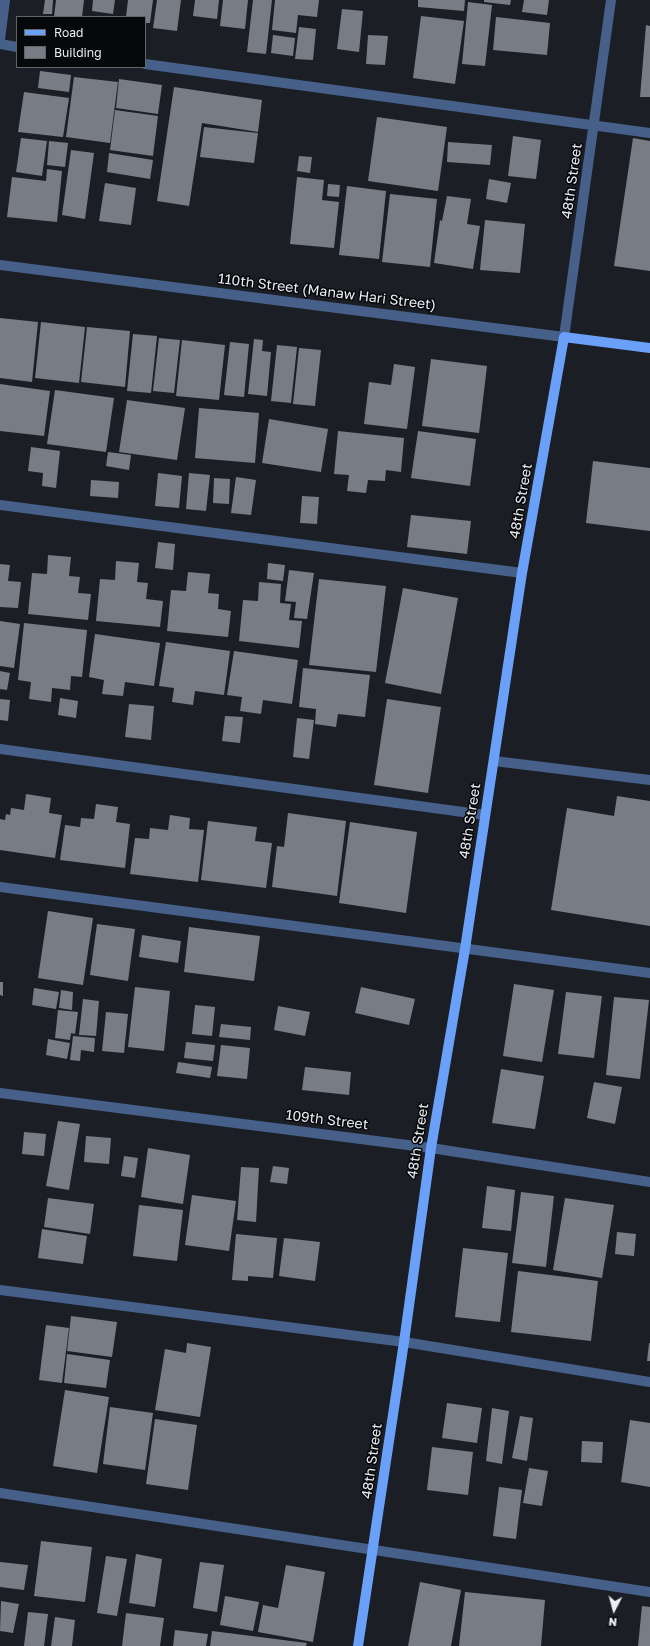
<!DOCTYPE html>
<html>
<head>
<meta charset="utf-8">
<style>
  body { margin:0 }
  #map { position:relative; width:650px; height:1646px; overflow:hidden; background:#1b1f25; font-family:"Golos Text",sans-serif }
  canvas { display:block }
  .legend { position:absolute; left:16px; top:16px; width:130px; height:52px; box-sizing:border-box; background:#07080b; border:1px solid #626467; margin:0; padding:5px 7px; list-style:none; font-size:12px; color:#ebeef2 }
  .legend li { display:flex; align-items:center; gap:8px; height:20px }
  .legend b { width:20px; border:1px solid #626467 }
  .north { position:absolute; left:594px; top:1590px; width:40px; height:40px; -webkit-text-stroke:3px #07080b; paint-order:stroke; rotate:186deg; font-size:11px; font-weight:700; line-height:16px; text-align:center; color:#ebeef2 }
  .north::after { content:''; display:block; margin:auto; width:14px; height:18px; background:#ebeef2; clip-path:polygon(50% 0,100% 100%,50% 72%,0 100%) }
</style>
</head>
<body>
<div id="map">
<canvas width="650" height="1646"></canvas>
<ul class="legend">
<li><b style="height:5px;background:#6ba0f9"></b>Road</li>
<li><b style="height:11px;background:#787d85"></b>Building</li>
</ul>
<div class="north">N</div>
</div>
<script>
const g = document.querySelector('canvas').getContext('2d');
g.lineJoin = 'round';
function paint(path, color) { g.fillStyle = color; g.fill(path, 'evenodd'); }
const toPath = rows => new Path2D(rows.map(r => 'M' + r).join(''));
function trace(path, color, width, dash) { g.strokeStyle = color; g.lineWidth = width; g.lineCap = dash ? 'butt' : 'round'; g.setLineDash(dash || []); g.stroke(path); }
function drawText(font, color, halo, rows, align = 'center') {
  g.font = font + ' "Golos Text",sans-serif'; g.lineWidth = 3; g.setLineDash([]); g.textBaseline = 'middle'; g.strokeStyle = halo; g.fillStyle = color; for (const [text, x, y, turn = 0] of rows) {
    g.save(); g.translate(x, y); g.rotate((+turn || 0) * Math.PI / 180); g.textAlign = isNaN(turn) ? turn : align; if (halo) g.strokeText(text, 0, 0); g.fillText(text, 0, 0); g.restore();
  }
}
const building = toPath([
  [45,0,53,0,52,14,43,14],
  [56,0,84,0,82,17,54,17],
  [93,0,115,0,113,14,92,11],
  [128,0,153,0,150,23,145,23,145,17,126,17],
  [157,0,181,0,177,31,153,28],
  [195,0,219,0,217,19,193,16],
  [223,0,248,0,245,29,220,26],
  [253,0,272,0,266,54,247,52],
  [275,0,319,0,317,17,298,15,296,33,272,30],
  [418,0,465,0,464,11,418,7],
  [484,0,511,0,510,5,484,2],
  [524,0,549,0,547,15,522,12],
  [468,2,492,5,485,66,462,64],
  [342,9,363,11,359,52,337,49],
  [421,16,464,21,455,84,413,78],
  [496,17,550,23,547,55,493,50],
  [646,25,650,26,650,97,640,97],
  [299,27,316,29,313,60,295,59],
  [273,35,295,38,293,56,271,53],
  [368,35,388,36,385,65,366,64],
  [40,71,71,75,69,92,38,88],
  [74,77,118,82,110,143,66,137],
  [119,79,162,85,158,114,116,108],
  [174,87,262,100,258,132,202,123,189,206,157,201],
  [24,92,69,98,63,137,18,132],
  [115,110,158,116,153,156,110,150],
  [377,117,447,127,438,191,368,181],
  [204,127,258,133,254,163,200,157],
  [513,136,541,140,536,179,508,176],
  [21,138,47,141,42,176,16,172],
  [633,138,650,141,650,271,614,266],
  [49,141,68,143,65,167,47,165],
  [448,142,492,145,490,165,447,162],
  [71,150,94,153,85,219,62,215],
  [109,153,153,160,150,179,107,172],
  [299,156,312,157,310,173,297,171],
  [47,169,62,171,57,222,7,217,12,177,46,181],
  [297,177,324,180,322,200,339,202,334,248,290,244],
  [489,179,511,183,507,203,486,199],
  [105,183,136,188,131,225,99,221],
  [328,184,340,185,339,197,327,196],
  [347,186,386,191,379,259,339,255],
  [390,194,437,199,430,267,382,262],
  [447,196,471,199,467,224,480,226,473,269,434,263,440,220,442,221],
  [485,220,525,224,520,273,480,270],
  [0,318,38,322,32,382,0,378],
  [41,322,85,327,79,383,35,378],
  [87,327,130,331,125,387,81,382],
  [133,334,157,336,151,393,127,391],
  [159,338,180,340,174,393,153,391],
  [254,339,263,340,262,351,271,352,267,396,248,394],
  [182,340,225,345,219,400,176,396],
  [230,342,249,344,244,397,224,395],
  [277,345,297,347,291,403,271,401],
  [299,348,321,350,315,406,293,404],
  [431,359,487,366,479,433,422,426],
  [394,364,415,367,407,429,364,424,369,382,391,385],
  [0,384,50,391,44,436,0,431],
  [55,390,114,398,106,452,47,444],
  [127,400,185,408,177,460,119,452],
  [199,408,259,413,255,463,195,458],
  [269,419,328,429,321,472,262,463],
  [338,431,404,438,401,472,386,470,385,481,368,480,366,493,347,491,349,475,334,474],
  [418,431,476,439,470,486,411,478],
  [31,447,60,451,56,488,42,486,43,473,28,471],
  [108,452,131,455,129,470,106,466],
  [593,461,650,468,650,531,586,523],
  [158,473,182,476,179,508,155,506],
  [189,473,210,475,206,511,186,509],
  [236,477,256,480,251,515,231,513],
  [214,478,230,479,229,504,213,503],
  [91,480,119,482,118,498,90,496],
  [302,496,319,497,317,524,300,523],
  [411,515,471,521,467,554,407,547],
  [158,542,175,544,173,570,155,568],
  [48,555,71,557,69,576,80,577,78,593,91,594,88,620,28,614,32,573,47,574],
  [116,561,139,563,137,582,148,583,146,599,163,601,160,627,96,621,100,579,115,580],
  [268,563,285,565,283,581,267,579],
  [0,564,10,565,8,581,21,582,18,608,0,607],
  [289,570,314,573,307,619,294,618,296,602,285,601],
  [188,572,210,574,208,593,219,594,218,609,231,611,228,637,167,631,171,590,186,591],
  [319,579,386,586,376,672,309,665],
  [259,582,281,584,280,603,291,604,289,620,302,621,299,648,239,641,243,600,258,601],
  [403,588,458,598,441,694,385,683],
  [0,621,20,624,14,668,0,666],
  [24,623,87,630,82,677,71,676,70,690,52,688,51,702,29,699,31,682,18,680],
  [95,634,160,643,154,686,125,682,123,696,102,694,104,680,89,677],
  [166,642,230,651,224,695,195,691,193,705,172,702,174,688,159,686],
  [234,651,298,660,292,704,263,700,261,714,240,711,242,697,227,695],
  [303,668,370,675,365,717,338,714,336,727,315,724,316,709,299,707],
  [0,671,10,673,7,690,0,689],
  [60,698,78,701,76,718,58,715],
  [0,699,10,700,8,721,0,720],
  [387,699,441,707,428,793,374,785],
  [129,704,154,706,151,740,125,737],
  [225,716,243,717,240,743,222,741],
  [297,718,314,720,309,759,293,757],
  [26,794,51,798,49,813,62,815,55,858,0,850,0,819,5,820,6,814,10,815,11,808,24,810],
  [617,796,650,801,650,926,551,910,567,808,614,816],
  [96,804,118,807,116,822,130,824,125,868,60,860,65,825,80,827,81,818,94,819],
  [288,813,346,821,337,896,272,887,277,846,284,847],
  [170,815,190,818,189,829,204,830,198,882,130,874,135,838,149,839,150,828,168,830],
  [208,821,257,827,255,841,272,843,266,888,201,880],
  [350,822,417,832,406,913,339,903],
  [48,911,93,918,83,985,38,978],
  [97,924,135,929,128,981,90,975],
  [189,927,260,936,254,981,184,972],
  [142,935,181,941,178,963,139,957],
  [0,982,3,982,3,996,0,995],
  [514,984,554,990,542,1062,503,1056],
  [135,987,170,991,164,1051,128,1047],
  [361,987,415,999,409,1025,355,1013],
  [34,988,59,992,56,1009,32,1005],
  [61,990,73,992,72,1010,59,1008],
  [566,992,602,996,594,1058,558,1054],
  [614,997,649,1000,640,1079,606,1075],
  [83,999,99,1001,96,1036,79,1035],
  [195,1005,215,1007,212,1036,192,1034],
  [278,1006,310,1012,305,1036,274,1030],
  [58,1010,78,1012,75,1034,71,1033,70,1040,55,1038],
  [106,1012,128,1014,124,1053,102,1051],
  [221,1024,251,1027,250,1040,219,1037],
  [73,1036,95,1038,94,1052,81,1050,80,1061,70,1060],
  [48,1039,70,1043,67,1059,46,1055],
  [186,1042,215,1045,213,1061,184,1058],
  [221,1045,250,1048,247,1079,217,1076],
  [178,1062,212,1067,210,1078,176,1073],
  [305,1067,351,1072,349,1095,302,1090],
  [501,1069,544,1076,535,1129,492,1123],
  [594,1082,622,1087,615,1124,587,1118],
  [58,1121,80,1124,69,1190,46,1186],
  [24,1132,46,1134,44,1156,22,1154],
  [86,1136,111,1138,109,1164,84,1162],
  [148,1148,190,1155,183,1204,141,1197],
  [124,1156,138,1158,135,1178,121,1176],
  [273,1166,289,1168,287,1184,270,1182],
  [241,1167,259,1168,256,1222,237,1220],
  [487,1186,515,1190,511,1231,482,1228],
  [521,1192,554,1196,546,1267,512,1263],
  [192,1195,236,1201,229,1251,185,1245],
  [48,1198,94,1204,90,1234,44,1227],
  [565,1198,614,1205,602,1278,553,1270],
  [139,1205,183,1210,177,1261,133,1256],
  [42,1229,87,1236,83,1264,38,1258],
  [617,1232,636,1234,634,1256,615,1254],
  [236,1234,277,1238,273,1278,248,1276,248,1281,232,1280],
  [284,1238,320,1242,315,1281,279,1276],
  [463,1248,508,1253,500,1322,455,1317],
  [518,1271,598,1281,591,1341,511,1332],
  [71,1316,117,1322,112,1357,67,1351],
  [46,1325,69,1328,62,1383,39,1380],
  [187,1343,211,1347,200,1417,155,1410,165,1349,186,1353],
  [649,1343,650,1343,650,1361,647,1361],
  [67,1354,110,1360,106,1388,64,1383],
  [65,1390,109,1397,97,1473,53,1466],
  [447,1403,482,1408,477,1443,442,1438],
  [110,1407,153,1413,145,1470,103,1464],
  [492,1408,509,1411,502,1464,486,1461],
  [520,1416,533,1418,527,1461,512,1458],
  [155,1419,197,1425,188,1490,146,1484],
  [630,1420,650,1423,650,1487,621,1482],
  [582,1441,603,1442,602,1463,581,1462],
  [432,1447,473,1452,468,1495,427,1490],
  [529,1468,548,1471,542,1506,523,1503],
  [499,1487,522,1490,516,1539,493,1536],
  [41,1541,92,1547,85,1602,34,1596],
  [136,1554,162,1559,155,1607,129,1603],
  [106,1556,127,1559,117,1616,97,1613],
  [0,1562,28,1565,24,1590,0,1587],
  [200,1562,224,1565,217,1612,193,1608],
  [286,1565,325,1572,313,1642,258,1632,263,1605,278,1608],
  [420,1582,461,1590,451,1646,408,1646],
  [465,1592,545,1600,541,1646,459,1646],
  [225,1596,259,1602,253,1631,220,1625],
  [1,1601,19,1604,13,1633,0,1631],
  [642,1606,650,1607,650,1646,638,1646],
  [28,1612,48,1614,44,1646,24,1646],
  [126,1613,164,1618,160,1646,122,1646],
  [55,1617,75,1620,72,1646,51,1646],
  [175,1630,208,1634,206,1646,173,1646],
  [212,1631,307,1643,306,1646,210,1646]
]);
const minor = toPath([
  [0,40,5,0],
  [0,44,17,47],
  [145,64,650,133],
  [0,265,564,337,611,0],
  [0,505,522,573],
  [0,749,485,815],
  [494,761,650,780],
  [0,887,650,973],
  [0,1093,431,1148,650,1182],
  [0,1290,404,1342,650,1382],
  [0,1493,650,1592]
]);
const major = toPath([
  [358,1646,404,1342,431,1148,465,949,522,573,564,337,650,348]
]);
const streetNames = [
  ["48th Street",572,181,-82],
  ["110th Street (Manaw Hari Street)",327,292,7],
  ["48th Street",521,501,-80],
  ["48th Street",470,821,-81],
  ["109th Street",327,1120,7],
  ["48th Street",418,1141,-81],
  ["48th Street",372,1461,-82]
];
paint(building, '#787d85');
trace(minor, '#46608a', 10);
trace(major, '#6ba0f9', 10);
drawText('14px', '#ebeef2', '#07080b', streetNames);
</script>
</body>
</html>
